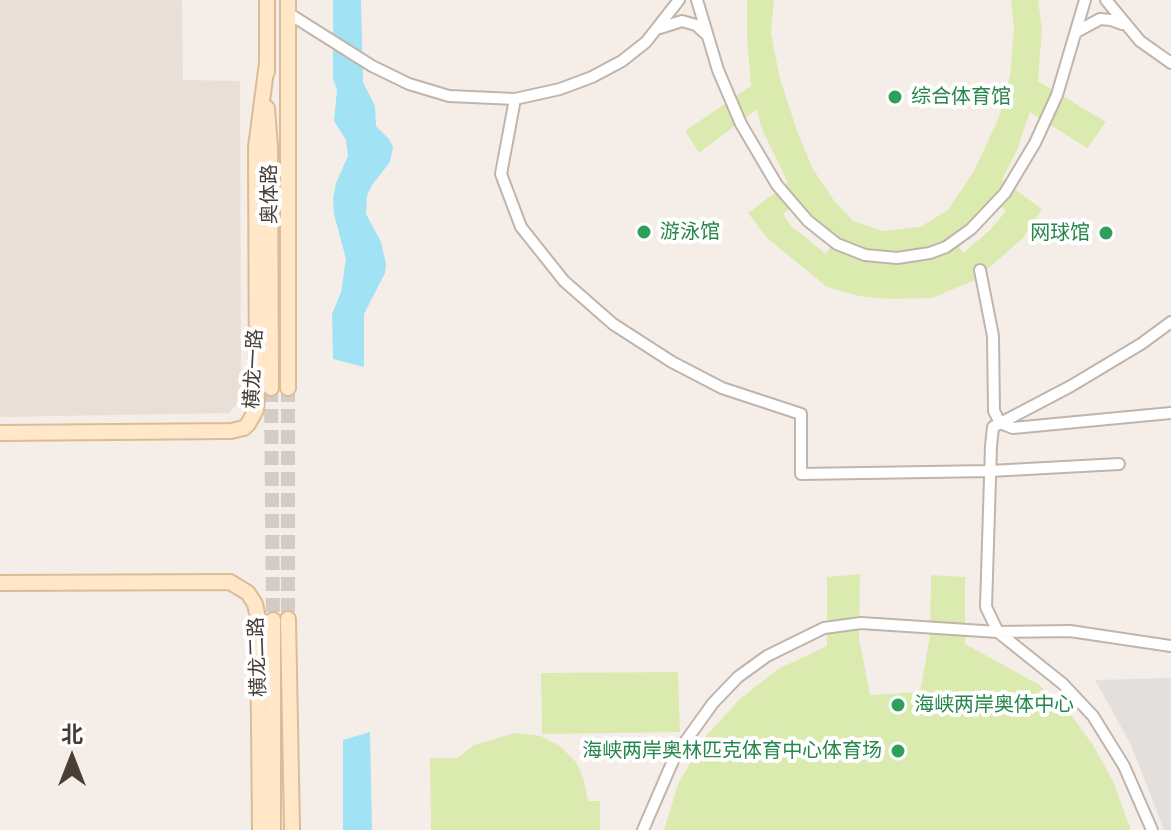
<!DOCTYPE html>
<html>
<head>
<meta charset="utf-8">
<style>
  body { margin:0 }
  #map { position:relative; width:1171px; height:830px; overflow:hidden; background:#f5eee8; font-family:"PT Sans","Noto Sans SC",sans-serif }
  canvas { display:block }
  .north { position:absolute; left:32px; top:718px; width:80px; height:80px; -webkit-text-stroke:6px #fff; paint-order:stroke; rotate:0deg; font-size:22px; font-weight:700; line-height:32px; text-align:center; color:#493e36 }
  .north::after { content:''; display:block; margin:auto; width:28px; height:36px; background:#493e36; clip-path:polygon(50% 0,100% 100%,50% 72%,0 100%) }
</style>
</head>
<body>
<div id="map">
<canvas width="1171" height="830"></canvas>
<div class="north">北</div>
</div>
<script>
const g = document.querySelector('canvas').getContext('2d');
g.lineJoin = 'round';
function paint(path, color) { g.fillStyle = color; g.fill(path, 'evenodd'); }
const toPath = rows => new Path2D(rows.map(r => 'M' + r).join(''));
function trace(path, color, width, dash) { g.strokeStyle = color; g.lineWidth = width; g.lineCap = dash ? 'butt' : 'round'; g.setLineDash(dash || []); g.stroke(path); }
function drawText(font, color, halo, rows, align = 'center') {
  g.font = font + ' "PT Sans","Noto Sans SC",sans-serif'; g.lineWidth = 8; g.setLineDash([]); g.textBaseline = 'middle'; g.strokeStyle = halo; g.fillStyle = color; for (const [text, x, y, turn = 0] of rows) {
    g.save(); g.translate(x, y); g.rotate((+turn || 0) * Math.PI / 180); g.textAlign = isNaN(turn) ? turn : align; if (halo) g.strokeText(text, 0, 0); g.fillText(text, 0, 0); g.restore();
  }
}
const residential = toPath([
  [0,0,182,0,183,80,240,81,241,392,237,404,229,413,0,417]
]);
const green = toPath([
  [747,0,774,0,771,32,779,75,797,131,813,169,835,202,853,221,883,231,920,227,948,210,974,171,999,117,1010,76,1014,28,1011,0,1038,0,1042,29,1038,81,1106,122,1087,148,1030,112,1017,150,1002,180,1042,209,1023,238,975,280,932,298,889,299,859,296,827,287,767,238,748,213,788,183,761,127,757,109,699,153,685,131,751,86,747,39],
  [991,199,1006,211,990,230,963,253,952,236,977,217],
  [800,201,813,217,836,238,826,254,791,226,783,214],
  [860,574,859,638,870,695,920,692,930,636,931,575,965,577,965,644,1038,684,1068,711,1093,745,1113,781,1131,830,664,830,678,784,706,736,740,699,778,669,827,646,827,577],
  [678,672,680,732,542,734,541,673],
  [515,733,541,736,560,746,576,762,584,780,588,801,600,801,600,830,431,830,430,758,457,758,474,745]
]);
const parking = toPath([
  [1171,678,1171,830,1164,830,1131,745,1095,680]
]);
const water = toPath([
  [333,0,361,0,363,82,375,106,376,126,389,139,393,147,390,162,372,185,367,196,366,214,381,242,386,264,385,273,364,314,364,367,333,359,332,314,341,292,346,259,334,214,333,199,336,183,348,156,346,140,334,121,337,90,333,79],
  [370,732,372,830,343,830,343,740]
]);
const secondaryTunnel = toPath([
  [271,388,273,620],
  [288,388,288,619]
]);
const street = toPath([
  [697,0,718,70,741,124,777,185,808,221,837,244,865,255,897,258,930,253,946,247,971,229,1005,193,1035,143,1057,95,1085,0],
  [1106,0,1140,41,1171,63],
  [288,13,372,66,409,84,449,96,515,99,560,89,592,77,622,61,646,42,679,0],
  [660,28,682,21,696,25,706,34],
  [1078,31,1100,19,1111,20,1122,24],
  [515,99,501,174,521,227,564,281,613,324,672,362,722,388,801,414,801,474,990,471,1119,464],
  [980,270,993,336,994,411,1000,423,1013,428,1171,413],
  [643,830,675,756,713,703,738,677,767,656,824,628,861,623,998,632,1070,631,1171,646],
  [1152,830,1124,766,1093,716,1063,684,998,632,986,607,991,446,993,427,1071,386,1141,344,1171,322]
]);
const secondary = toPath([
  [267,72,267,0],
  [267,108,270,147,271,388],
  [288,388,288,0],
  [0,433,231,431,244,428,248,424,256,410,257,397,256,147,267,63],
  [0,583,230,582,248,593,255,604,258,618,260,830],
  [288,619,292,830],
  [273,620,273,830]
]);
const markers = [
  [895,97,8,"#2e9e5b"],
  [644,232,8,"#2e9e5b"],
  [1106,233,8,"#2e9e5b"],
  [898,705,8,"#2e9e5b"],
  [898,751,8,"#2e9e5b"]
];
const leisureNames = [
  ["综合体育馆",911,97],
  ["游泳馆",660,232],
  ["网球馆",1090,233,"right"],
  ["海峡两岸奥体中心",914,705],
  ["海峡两岸奥林匹克体育中心体育场",882,751,"right"]
];
const streetNames = [
  ["奥体路",270,194,-90],
  ["横龙一路",254,369,-87],
  ["横龙二路",258,657,-92]
];
paint(residential, '#e9dfd6');
paint(green, '#dbebaf');
paint(parking, '#e3dfdd');
paint(water, '#a1e2f4');
trace(secondaryTunnel, '#d3cbc4', 14, [14, 7]);
trace(street, '#c1b4aa', 14);
trace(secondary, '#dabc97', 18);
trace(street, '#fff', 10);
trace(secondary, '#ffe7c8', 14);
for (const [x, y, r, color] of markers) { const dot = new Path2D(); dot.arc(x, y, r, 0, 2 * Math.PI); g.fillStyle = color; g.fill(dot); trace(dot, '#fff', 3); }
drawText('20px', '#27864d', '#fff', leisureNames, 'left');
drawText('20px', '#493e36', '#fff', streetNames);
</script>
</body>
</html>
